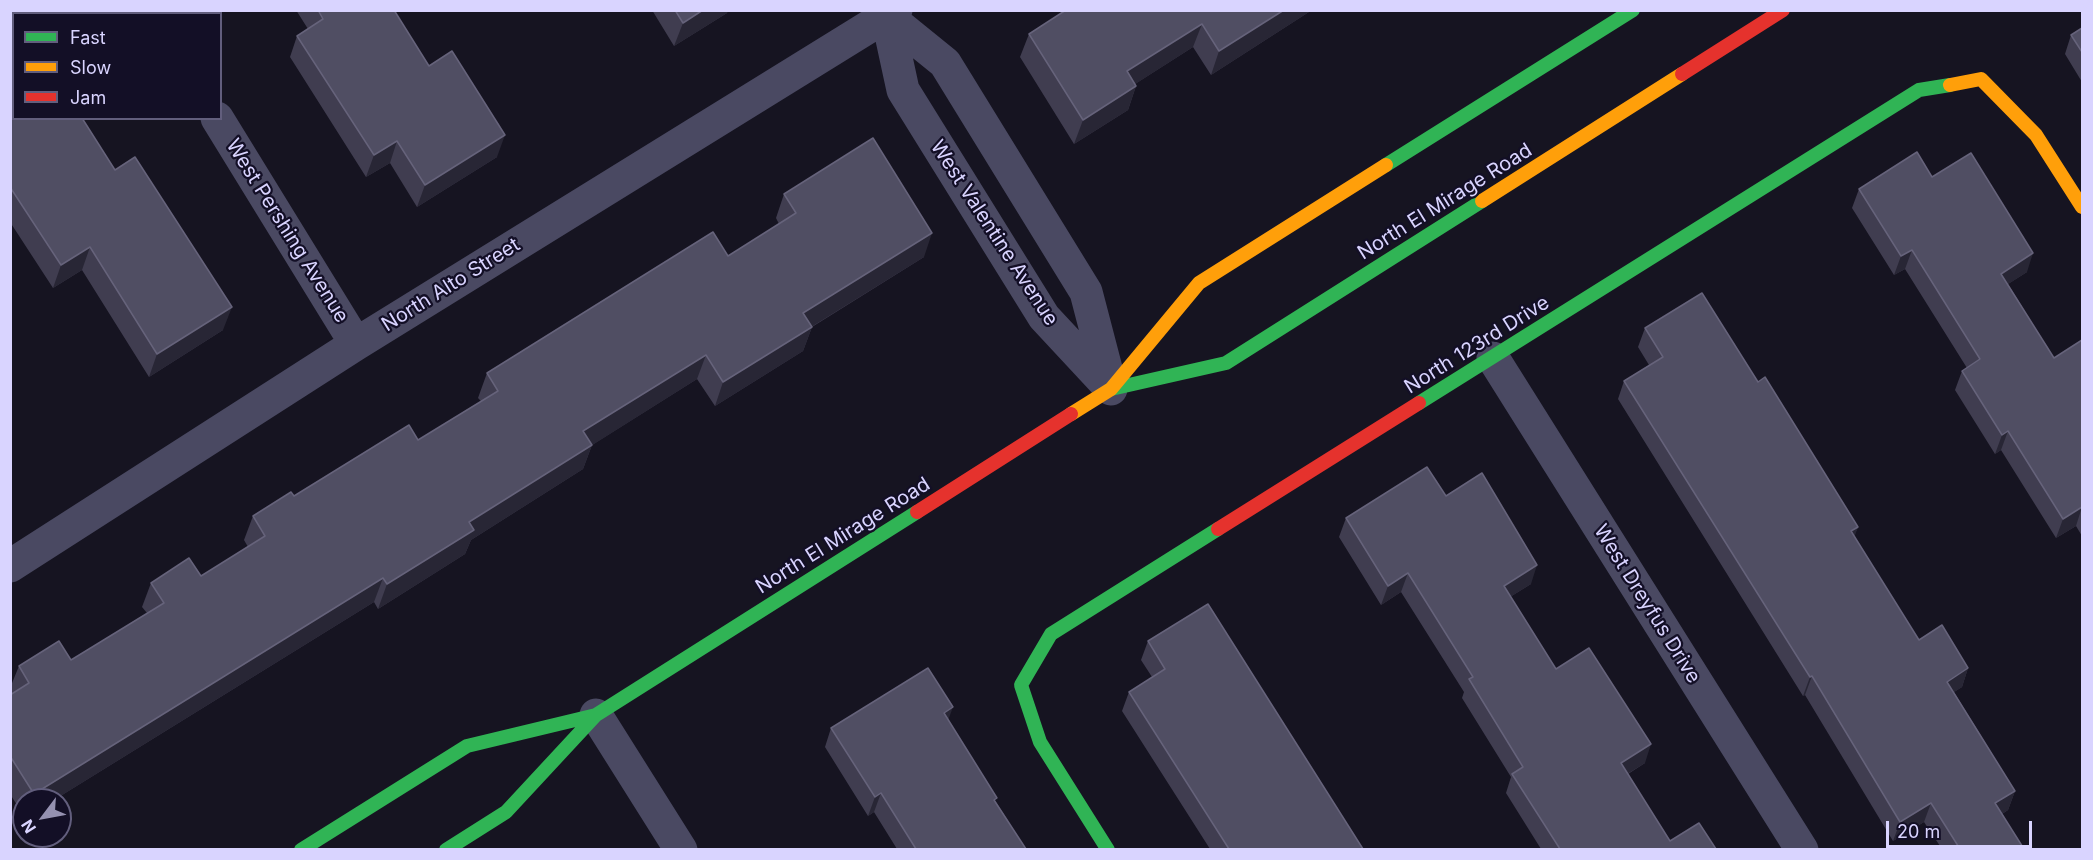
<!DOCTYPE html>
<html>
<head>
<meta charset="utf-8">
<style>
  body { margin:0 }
  #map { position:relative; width:2093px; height:860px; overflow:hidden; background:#161421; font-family:Inter,sans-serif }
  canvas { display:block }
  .frame { position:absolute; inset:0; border:12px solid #d9d4ff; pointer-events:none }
  .legend { position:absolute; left:12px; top:12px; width:210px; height:108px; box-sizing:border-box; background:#130f26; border:2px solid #625e7d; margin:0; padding:8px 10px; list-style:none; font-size:18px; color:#d9d4ff }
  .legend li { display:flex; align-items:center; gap:12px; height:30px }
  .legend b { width:30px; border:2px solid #625e7d }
  .north { position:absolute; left:12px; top:788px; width:60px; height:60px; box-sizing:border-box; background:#130f26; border:2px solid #625e7d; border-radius:50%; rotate:238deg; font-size:16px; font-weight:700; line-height:24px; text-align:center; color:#d9d4ff }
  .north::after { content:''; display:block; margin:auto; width:21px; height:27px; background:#9591b1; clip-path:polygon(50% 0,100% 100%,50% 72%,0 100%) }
  .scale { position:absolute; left:1886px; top:821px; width:146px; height:27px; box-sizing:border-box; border:3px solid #d9d4ff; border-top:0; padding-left:8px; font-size:18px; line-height:21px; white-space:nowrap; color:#d9d4ff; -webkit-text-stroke:4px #130f26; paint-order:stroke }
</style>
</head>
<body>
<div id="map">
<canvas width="2093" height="860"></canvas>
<div class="frame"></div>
<ul class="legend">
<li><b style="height:8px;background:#30b455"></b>Fast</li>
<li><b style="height:8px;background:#ff9f0a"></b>Slow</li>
<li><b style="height:8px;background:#e5322d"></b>Jam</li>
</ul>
<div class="north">N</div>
<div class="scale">20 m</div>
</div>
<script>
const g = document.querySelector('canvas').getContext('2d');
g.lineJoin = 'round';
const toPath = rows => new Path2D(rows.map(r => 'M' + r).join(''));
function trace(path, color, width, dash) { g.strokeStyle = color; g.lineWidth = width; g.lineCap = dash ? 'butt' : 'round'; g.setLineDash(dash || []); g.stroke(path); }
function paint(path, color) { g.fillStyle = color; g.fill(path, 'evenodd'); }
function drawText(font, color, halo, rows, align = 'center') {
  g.font = font + ' Inter,sans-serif'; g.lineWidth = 4.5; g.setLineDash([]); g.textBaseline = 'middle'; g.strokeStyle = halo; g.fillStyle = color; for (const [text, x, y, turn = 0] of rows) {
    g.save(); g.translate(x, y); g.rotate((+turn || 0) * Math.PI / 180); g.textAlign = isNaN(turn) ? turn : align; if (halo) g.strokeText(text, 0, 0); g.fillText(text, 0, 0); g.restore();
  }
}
const street = toPath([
  [147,10,149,14],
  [883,10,887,16,903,90,1044,317,1111,389],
  [887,16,945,63,1086,292,1110,384],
  [217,118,356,344],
  [1493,358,1802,850],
  [10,566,356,344,896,10],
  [596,715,681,850]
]);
const fast = toPath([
  [1386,165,1633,10],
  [1111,389,1226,363,1482,201],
  [1419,403,1919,90,1950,85],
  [301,850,467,746,596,715],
  [446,850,506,812,596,715,917,512],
  [1108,850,1040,742,1021,685,1051,634,1218,529]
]);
const slow = toPath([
  [1950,85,1981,79,2036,135,2082,207],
  [1482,201,1682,74],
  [1071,414,1111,389,1199,283,1386,165]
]);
const jam = toPath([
  [1682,74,1783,10],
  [917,512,1071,414],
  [1218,529,1419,403]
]);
const wall = toPath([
  [10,10,14,14,115,170,223,330,149,377,82,270,53,288,10,222],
  [296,10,394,10,429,66,497,157,417,207,390,163,366,177,290,57,297,36,308,29],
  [652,10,728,10,727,13,674,46],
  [1066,10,1312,10,1211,75,1193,47,1135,84,1136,86,1128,110,1074,144,1020,57,1029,34],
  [2082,28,2082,82,2065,54,2071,35],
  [1932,177,2027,272,2008,284,2054,358,2082,340,2082,536,2076,526,2056,538,2001,450,1995,454,1955,390,1962,371,1967,368,1905,269,1894,275,1852,208,1859,189],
  [784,194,924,257,812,327,803,351,715,406,697,379,592,445,583,469,471,540,465,554,378,609,374,602,54,800,24,800,24,816,10,794,10,695,12,694,10,692,10,688,19,666,71,660,147,613,142,607,151,583,201,576,248,547,244,540,253,516,418,440,481,401,478,398,487,373,728,256,779,224,776,218],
  [1645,328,1758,382,1858,527,1854,536,1919,640,1968,668,1962,687,1954,692,2015,791,2008,810,2002,814,2024,849,1942,849,1924,822,1893,841,1805,695,1803,696,1618,399,1624,381,1649,365,1638,347],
  [1446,496,1531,584,1510,597,1556,669,1645,763,1628,774,1670,841,1716,849,1541,849,1506,793,1511,777,1462,698,1464,692,1401,592,1381,605,1339,537,1346,518],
  [1148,641,1363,849,1210,849,1122,711,1129,692,1152,677,1141,660],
  [948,720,996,802,1026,849,897,849,874,812,868,816,825,747,831,728]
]);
const shadedWall = toPath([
  [703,10,728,10,727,13,674,46,683,23],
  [1284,10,1312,10,1211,75,1219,51],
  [1202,24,1193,47,1118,95,1127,71],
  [1136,86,1128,110,1074,144,1083,120],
  [505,135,497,157,417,207,425,185],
  [397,141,390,163,366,177,374,155],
  [932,233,924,257,795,337,803,313],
  [90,247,82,270,53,288,61,265],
  [1912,250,1905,269,1894,275,1901,256],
  [2033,253,2027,272,1994,293,2001,274],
  [232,307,223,330,149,377,157,354],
  [812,327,803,351,715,406,723,382],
  [706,355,697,379,575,456,583,431],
  [2008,431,2001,450,1995,454,2002,435],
  [592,445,583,469,471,540,465,554,378,609,387,584,469,522],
  [2082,507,2076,526,2056,538,2063,519],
  [1858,527,1851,546,1851,531],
  [1537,565,1531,584,1497,605,1504,586],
  [1408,573,1401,592,1381,605,1388,586],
  [383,578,374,602,54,800,32,800,34,794],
  [1968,668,1962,687,1940,701,1947,682],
  [1812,676,1805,695,1803,696,1810,677],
  [953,707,946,726,944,713],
  [1651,744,1645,763,1614,782,1621,763],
  [2015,791,2008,810,1989,822,1995,803],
  [881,793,874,812,868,816,875,797],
  [1931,803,1924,822,1893,841,1900,822]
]);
const building = toPath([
  [10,10,20,10,22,14,14,14,14,118,82,118,115,170,135,157,232,307,157,354,90,247,61,265,10,187,10,10],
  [318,10,394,10,429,66,452,51,505,135,425,185,397,141,374,155,297,36,323,19,318,10],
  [675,10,703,10,683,23,675,10],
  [1066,10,1284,10,1219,51,1202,24,1127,71,1136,86,1083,120,1029,34,1066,10],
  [2082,28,2082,52,2071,35,2082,28],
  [873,138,932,233,803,313,812,327,723,382,706,355,583,431,592,445,469,522,474,530,387,584,383,578,34,794,10,756,10,695,29,683,19,666,59,641,71,660,164,603,151,583,189,558,201,576,265,536,253,516,291,492,294,496,409,425,418,440,498,391,487,373,713,232,728,256,796,213,784,194,873,138],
  [1917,152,1932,177,1971,153,2033,253,2001,274,2054,358,2082,340,2082,507,2063,519,2008,431,2002,435,1962,371,1980,359,1912,250,1901,256,1859,189,1917,152],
  [1702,293,1758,382,1765,377,1858,527,1851,531,1919,640,1942,625,1968,668,1947,682,2015,791,1995,803,2024,849,1960,849,1931,803,1900,822,1812,676,1810,677,1624,381,1663,357,1645,328,1702,293],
  [1427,467,1446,496,1482,473,1537,565,1504,586,1556,669,1589,648,1651,744,1621,763,1670,841,1699,823,1716,849,1560,849,1512,774,1523,767,1469,679,1473,677,1408,573,1388,586,1346,518,1427,467],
  [1208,604,1363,849,1229,849,1129,692,1165,669,1148,641,1208,604],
  [928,668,953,707,944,713,997,798,994,800,1026,849,916,849,881,793,875,797,831,728,928,668]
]);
const streetNames = [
  ["North El Mirage Road",1445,202,-32],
  ["West Pershing Avenue",287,231,58],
  ["West Valentine Avenue",994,233,57],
  ["North Alto Street",451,285,-32],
  ["North 123rd Drive",1477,345,-32],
  ["North El Mirage Road",843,536,-32],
  ["West Dreyfus Drive",1647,604,58]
];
trace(street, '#4a4962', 33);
trace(fast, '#30b455', 14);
trace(slow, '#ff9f0a', 14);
trace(jam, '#e5322d', 14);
paint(wall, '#403d50');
paint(shadedWall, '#282635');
paint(building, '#504e63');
trace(building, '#66637b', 1.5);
drawText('20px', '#d9d4ff', '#130f26', streetNames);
</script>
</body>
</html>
